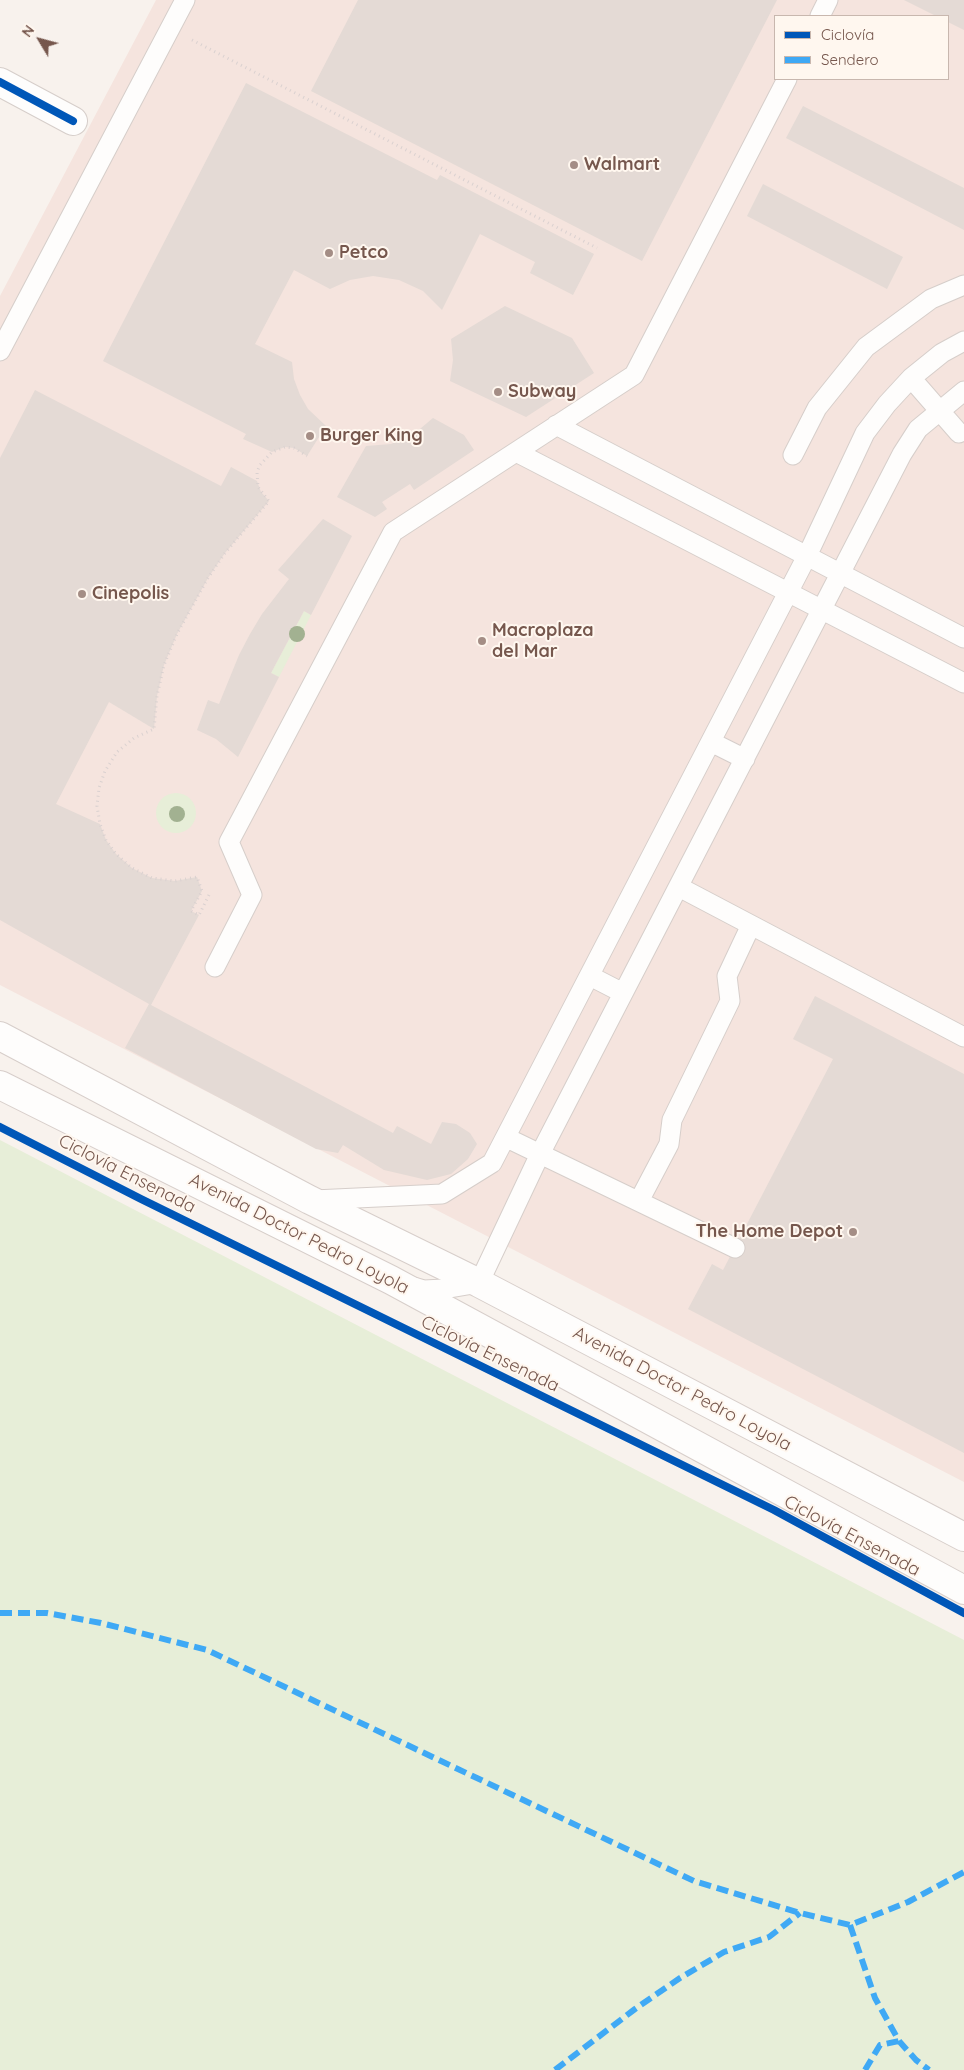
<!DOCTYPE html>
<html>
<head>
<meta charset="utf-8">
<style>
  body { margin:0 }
  #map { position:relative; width:964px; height:2070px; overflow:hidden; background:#f8f2ed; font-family:Quicksand,sans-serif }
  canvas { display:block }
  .legend { position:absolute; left:774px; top:15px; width:175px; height:65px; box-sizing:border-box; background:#fff7ef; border:1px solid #c8b7ae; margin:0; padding:6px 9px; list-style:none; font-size:15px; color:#76574d }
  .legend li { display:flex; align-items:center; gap:10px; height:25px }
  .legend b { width:25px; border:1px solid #c8b7ae }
  .north { position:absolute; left:15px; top:15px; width:50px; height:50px; -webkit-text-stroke:4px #fff7ef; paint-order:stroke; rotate:307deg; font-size:14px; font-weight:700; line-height:20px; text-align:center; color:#76574d }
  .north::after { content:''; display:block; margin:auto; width:18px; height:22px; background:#76574d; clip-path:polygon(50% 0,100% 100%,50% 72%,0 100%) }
</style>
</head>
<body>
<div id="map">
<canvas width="964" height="2070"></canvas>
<ul class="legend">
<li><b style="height:6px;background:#0057b8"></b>Ciclovía</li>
<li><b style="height:6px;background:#3fa9f5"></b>Sendero</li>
</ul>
<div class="north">N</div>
</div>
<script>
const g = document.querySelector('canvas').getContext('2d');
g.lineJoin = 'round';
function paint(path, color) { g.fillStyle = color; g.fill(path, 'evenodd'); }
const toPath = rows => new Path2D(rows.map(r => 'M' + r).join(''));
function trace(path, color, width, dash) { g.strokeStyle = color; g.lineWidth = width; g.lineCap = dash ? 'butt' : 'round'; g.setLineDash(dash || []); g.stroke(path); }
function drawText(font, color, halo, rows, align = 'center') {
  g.font = font + ' Quicksand,sans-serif'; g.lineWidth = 4; g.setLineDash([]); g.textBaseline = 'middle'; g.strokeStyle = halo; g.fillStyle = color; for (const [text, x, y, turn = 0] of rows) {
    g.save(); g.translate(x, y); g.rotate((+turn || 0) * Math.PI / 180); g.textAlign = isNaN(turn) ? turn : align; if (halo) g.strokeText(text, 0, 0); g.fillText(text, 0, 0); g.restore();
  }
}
const commercial = toPath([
  [156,0,964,0,964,1482,0,985,0,296],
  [775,16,948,16,948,79,775,79]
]);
const green = toPath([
  [304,611,311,615,279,677,271,673],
  '156 813a20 20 0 1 1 40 0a20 20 0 1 1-40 0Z',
  [0,1140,964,1640,964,2070,0,2070]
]);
const building = toPath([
  [358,0,777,0,642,261,311,91],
  [904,0,964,0,964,30,948,22,948,16,936,16],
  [246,83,437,180,440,175,594,254,573,295,530,273,535,262,480,234,442,310,423,291,399,280,373,276,350,280,330,289,294,270,255,344,292,362,294,379,300,395,308,409,326,426,307,456,294,448,285,447,272,452,243,439,246,434,103,361],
  [803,106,964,188,964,230,786,138],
  [763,184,903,257,887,289,747,216],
  [505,306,572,338,594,373,526,417,450,381,453,360,451,339],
  [35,390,221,486,231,467,257,481,261,492,269,501,225,553,208,578,177,634,164,665,157,696,154,729,109,702,56,804,100,824,106,840,116,854,132,868,152,878,175,881,197,877,202,891,191,911,199,915,151,1005,393,1133,397,1126,431,1144,442,1122,456,1124,470,1133,477,1144,468,1159,451,1174,427,1180,384,1170,343,1145,338,1153,316,1149,125,1048,149,1004,0,920,0,458],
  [433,418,464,435,474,450,414,490,410,484,382,502,387,509,375,517,337,497,366,446,391,444,414,434],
  [323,519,352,536,311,615,304,611,271,673,279,677,238,757,216,739,197,730,208,700,219,704,239,655,250,634,262,614,289,579,278,570],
  [815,996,964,1074,964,1453,688,1309,712,1264,723,1270,833,1059,793,1039]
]);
const path = toPath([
  [192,40,597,248],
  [209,895,199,915,191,911,202,891,197,877,175,881,152,878,132,868,116,854,106,840,100,824,97,806,99,788,105,771,117,752,134,738,154,729,157,696,164,665,177,634,208,578,225,553,269,501,258,487,257,472,260,465,272,452,285,447,294,448,307,456]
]);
const service = toPath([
  [820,16,828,0],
  [0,351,185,0],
  [911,378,959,433],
  [556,425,964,638],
  [516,452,964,683],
  [793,455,817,408,866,347,931,299,964,285],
  [711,742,745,759],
  [679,887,964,1037],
  [215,967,252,895,229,842,393,532,634,375,787,79],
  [590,976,623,993],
  [507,1138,735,1248],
  [314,1200,442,1194,492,1163,807,556,865,433,887,404,911,378,942,353,964,341],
  [639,1201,669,1144,672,1120,730,1001,727,976,751,925],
  [414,1287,424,1290,444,1289,479,1283,540,1154,902,454,918,429,964,391]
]);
const minor = toPath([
  [0,82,73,121]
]);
const secondary = toPath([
  [0,1036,310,1200,479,1283,964,1537],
  [0,1085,391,1280,964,1590]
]);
const quiet = toPath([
  [0,1613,47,1613,101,1623,207,1650,694,1881,800,1913,850,1925,908,1902,964,1872],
  [850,1925,875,1998,899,2041,916,2060,929,2070],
  [555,2070,635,2009,680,1978,724,1952,769,1937,800,1913],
  [865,2070,880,2045,899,2041]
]);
const cycleway = toPath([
  [0,82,73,121],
  [0,1127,141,1199,774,1510,964,1613]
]);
const trees = [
  [297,634],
  [177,814]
];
const markers = [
  [574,165,5,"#a48d85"],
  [329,253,5,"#a48d85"],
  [498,392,5,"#a48d85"],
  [310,436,5,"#a48d85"],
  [82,594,5,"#a48d85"],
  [482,641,5,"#a48d85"],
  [853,1232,5,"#a48d85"]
];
const poiNames = [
  ["Walmart",584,165],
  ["Petco",339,253],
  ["Subway",508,392],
  ["Burger King",320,436],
  ["Cinepolis",92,594],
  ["Macroplaza",492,631],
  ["del Mar",492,652],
  ["The Home Depot",843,1232,"right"]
];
const streetNames = [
  ["Ciclovía Ensenada",127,1174,27],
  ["Avenida Doctor Pedro Loyola",299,1234,27],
  ["Ciclovía Ensenada",490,1354,26],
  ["Avenida Doctor Pedro Loyola",682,1389,28],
  ["Ciclovía Ensenada",852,1536,28]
];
paint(commercial, '#f5e4de');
paint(green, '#e7eed8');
paint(building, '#e4dad5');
trace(service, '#d6ceca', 21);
trace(minor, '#d6ceca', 30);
trace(secondary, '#d7ceca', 30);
trace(path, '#dad1d0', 3, [1, 4]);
trace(service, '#fefdfc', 19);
trace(minor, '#fefdfc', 28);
trace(secondary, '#fefdfc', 28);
trace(quiet, '#3fa9f5', 6, [12, 6]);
trace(cycleway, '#0057b8', 8);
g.fillStyle = '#a2b191';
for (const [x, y] of trees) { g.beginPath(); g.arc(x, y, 8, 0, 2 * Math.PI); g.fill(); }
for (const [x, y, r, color] of markers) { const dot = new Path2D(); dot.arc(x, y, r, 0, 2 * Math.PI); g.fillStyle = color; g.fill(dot); trace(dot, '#fff7ef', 2); }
drawText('bold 18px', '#76574d', '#fff7ef', poiNames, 'left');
drawText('18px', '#76574d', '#fff7ef', streetNames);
</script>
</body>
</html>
